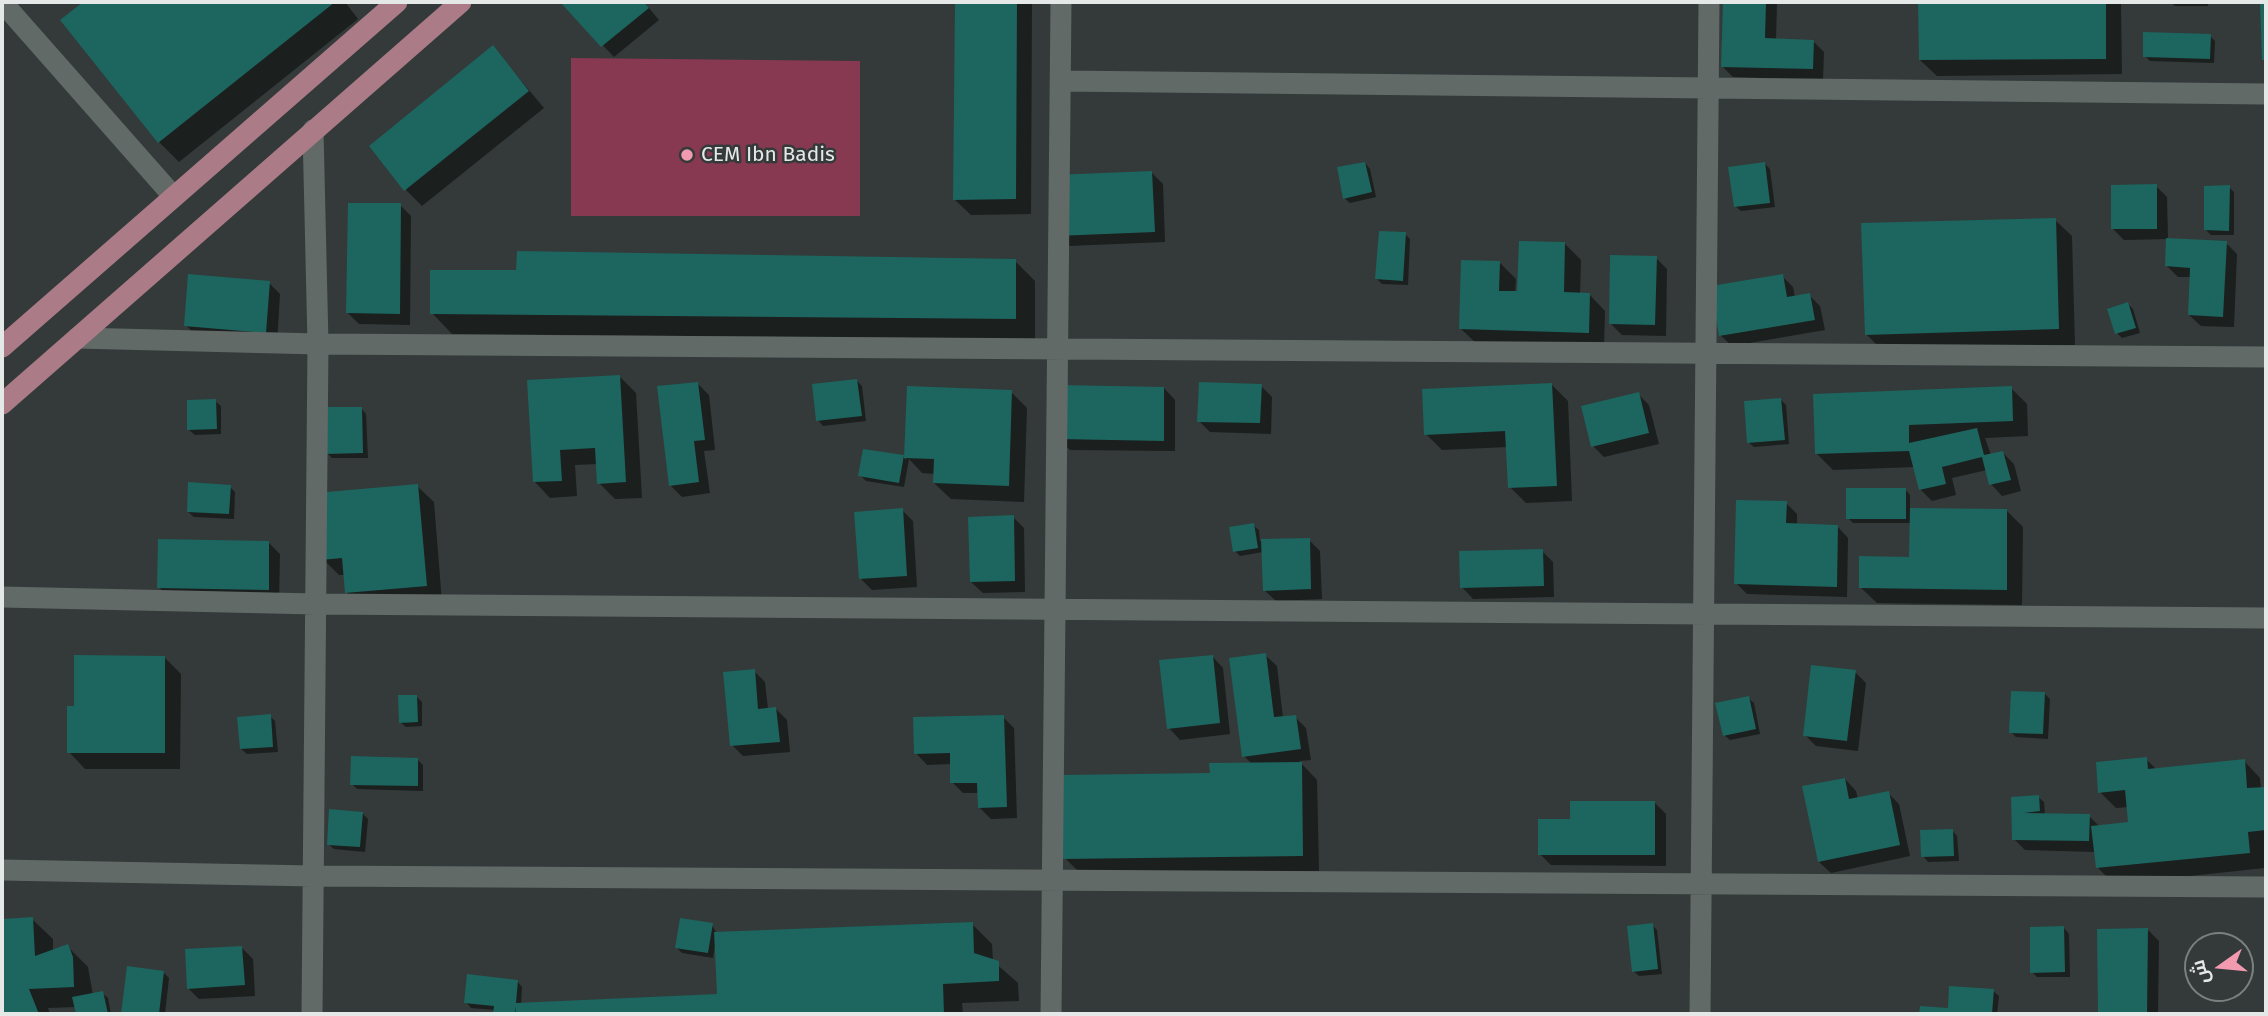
<!DOCTYPE html>
<html>
<head>
<meta charset="utf-8">
<style>
  body { margin:0 }
  #map { position:relative; width:2268px; height:1016px; overflow:hidden; background:#333a39; font-family:"Fira Sans",Cairo,sans-serif }
  canvas { display:block }
  .frame { position:absolute; inset:0; border:4px solid #e4e8e7; pointer-events:none }
  .north { position:absolute; left:2184px; top:932px; width:70px; height:70px; box-sizing:border-box; background:#333a39; border:2px solid #7a807f; border-radius:50%; rotate:255deg; font-size:19px; font-weight:700; line-height:28px; text-align:center; color:#e4e8e7 }
  .north::after { content:''; display:block; margin:auto; width:24px; height:32px; background:#f29ab0; clip-path:polygon(50% 0,100% 100%,50% 72%,0 100%) }
</style>
</head>
<body>
<div id="map">
<canvas width="2268" height="1016"></canvas>
<div class="frame"></div>
<div class="north">ش</div>
</div>
<script>
const g = document.querySelector('canvas').getContext('2d');
g.lineJoin = 'round';
function paint(path, color) { g.fillStyle = color; g.fill(path, 'evenodd'); }
const toPath = rows => new Path2D(rows.map(r => 'M' + r).join(''));
function trace(path, color, width, dash) { g.strokeStyle = color; g.lineWidth = width; g.lineCap = dash ? 'butt' : 'round'; g.setLineDash(dash || []); g.stroke(path); }
function drawText(font, color, halo, rows, align = 'center') {
  g.font = font + ' "Fira Sans",sans-serif'; g.lineWidth = 5; g.setLineDash([]); g.textBaseline = 'middle'; g.strokeStyle = halo; g.fillStyle = color; for (const [text, x, y, turn = 0] of rows) {
    g.save(); g.translate(x, y); g.rotate((+turn || 0) * Math.PI / 180); g.textAlign = isNaN(turn) ? turn : align; if (halo) g.strokeText(text, 0, 0); g.fillText(text, 0, 0); g.restore();
  }
}
const green = toPath([
  [571,58,860,61,860,216,571,216]
]);
const shadow = toPath([
  [86,2,345,2,358,19,179,162,159,142,63,20],
  [562,2,644,2,659,20,614,57],
  [956,2,1032,2,1031,214,971,215,954,199],
  [1724,2,1777,2,1776,40,1813,41,1824,52,1823,80,1733,77,1722,66],
  [1920,2,2121,2,2122,74,1937,76,1920,60],
  [2170,2,2208,2,2208,6,2175,6],
  [2210,36,2215,41,2214,63,2150,61,2145,56],
  [493,47,544,108,422,206,406,190],
  [1365,163,1370,169,1376,197,1350,203,1344,198],
  [1765,164,1770,169,1775,207,1741,211,1735,206],
  [1152,173,1163,184,1165,242,1069,246,1058,235],
  [2156,186,2167,197,2168,239,2124,240,2113,229],
  [2229,187,2234,192,2234,235,2211,235,2206,230],
  [400,205,411,216,410,325,359,324,348,313],
  [2055,220,2072,236,2075,345,1882,350,1866,334],
  [1405,234,1410,239,1408,285,1382,284,1377,279],
  [2226,243,2237,254,2234,327,2201,326,2189,315,2191,277,2178,277,2167,266],
  [1565,244,1581,260,1580,294,1589,294,1605,311,1604,348,1477,344,1460,328,1500,263,1516,279,1515,293],
  [1656,258,1667,269,1666,336,1622,335,1611,324],
  [1015,261,1035,281,1035,339,452,334,432,313,517,272],
  [1782,276,1793,287,1795,297,1809,295,1820,306,1825,330,1732,346,1720,335],
  [269,283,280,294,277,343,197,337,186,325],
  [2128,304,2133,309,2140,333,2122,338,2117,333],
  [620,377,636,393,642,498,615,499,599,483,598,464,575,465,577,496,550,498,534,481],
  [857,381,862,386,866,421,823,426,818,420],
  [698,384,709,395,715,450,704,451,710,493,682,497,670,485],
  [1551,384,1568,401,1572,501,1526,503,1510,487,1508,447,1442,450,1426,434],
  [1261,386,1272,397,1271,434,1210,432,1199,421],
  [908,388,1011,392,1027,408,1024,502,951,499,934,483,935,474,922,473,909,459,904,487,866,481,860,475,903,457,906,460],
  [1164,388,1175,400,1175,451,1070,450,1059,439],
  [2011,388,2027,404,2028,436,1985,438,1991,455,2003,453,2014,464,2021,491,2002,496,1991,484,1987,470,1952,478,1956,495,1932,501,1920,489,1916,467,1833,470,1817,454],
  [1638,394,1649,405,1659,444,1604,457,1593,446],
  [1781,400,1786,405,1789,444,1754,447,1748,442],
  [215,401,221,406,221,434,195,435,189,430],
  [361,408,366,414,368,458,332,458,327,453],
  [417,486,434,502,442,602,363,608,346,592,345,575,339,575,323,559],
  [230,487,235,492,234,519,194,517,188,512],
  [1905,489,1910,495,1910,510,2007,511,2023,527,2022,605,1877,603,1860,587,1910,559,1911,523,1853,523,1848,518],
  [1786,503,1797,514,1797,525,1837,526,1848,538,1847,597,1747,594,1736,583],
  [902,510,913,521,917,587,872,590,861,579],
  [1013,517,1024,528,1025,592,983,593,971,582],
  [1253,525,1259,530,1260,541,1309,540,1320,551,1322,599,1276,601,1264,590,1263,552,1240,556,1235,551],
  [269,543,280,554,279,600,170,599,159,587],
  [1542,551,1553,562,1554,597,1473,599,1462,587],
  [1265,655,1277,666,1283,718,1295,717,1306,728,1311,760,1299,761,1317,780,1319,871,1081,874,1065,858,1212,775,1252,764,1244,756],
  [1212,656,1223,668,1230,734,1180,740,1169,728],
  [164,657,181,674,180,769,85,769,69,752,76,708],
  [754,671,765,682,768,709,776,709,787,720,790,752,743,756,732,745],
  [1855,672,1866,683,1858,751,1816,746,1805,735],
  [2045,694,2050,699,2048,739,2016,737,2011,732],
  [416,696,422,702,422,726,406,727,400,722],
  [1748,698,1754,703,1760,734,1730,740,1724,735],
  [270,716,275,721,278,752,247,754,241,749],
  [1003,717,1014,728,1017,818,991,819,980,808,979,793,963,793,952,782,952,764,927,765,916,753],
  [2146,759,2157,770,2244,761,2260,778,2261,789,2266,788,2265,868,2114,884,2098,868,2096,852,2025,850,2014,839,2014,814,2038,797,2044,802,2045,815,2089,816,2100,827,2130,824,2128,807,2116,808,2100,792],
  [418,760,423,765,423,791,357,789,352,784],
  [1845,779,1856,791,1858,799,1888,793,1899,804,1910,856,1831,873,1819,862],
  [1655,803,1666,814,1666,866,1551,865,1540,854,1572,820],
  [363,814,368,819,365,852,334,849,328,844],
  [1952,830,1957,836,1959,861,1928,862,1923,856],
  [32,919,53,939,53,952,67,946,88,967,93,995,102,993,108,998,111,1014,78,1014,76,1007,48,1008,50,1014,2,1014,2,921],
  [972,924,992,944,993,961,1018,983,1019,1001,962,1003,963,1014,495,1014,495,1010,471,1008,466,1002,517,981,522,987,521,1004,719,996,715,946,713,958,682,953,677,948,712,925,717,934],
  [1652,925,1657,930,1662,974,1639,976,1633,971],
  [2064,928,2069,934,2070,977,2037,977,2032,972],
  [2099,930,2148,930,2159,941,2158,1014,2100,1014],
  [242,948,253,959,255,996,199,999,188,988],
  [128,968,163,972,169,978,165,1014,123,1014],
  [1993,991,1999,996,1997,1014,1921,1014,1921,1008,1949,1010]
]);
const building = toPath([
  [83,2,335,2,158,143,60,20],
  [560,2,644,2,649,8,601,47],
  [955,2,1017,2,1016,199,953,200],
  [1723,2,1766,2,1765,38,1814,40,1813,69,1721,67],
  [1918,2,2106,2,2106,59,1919,60],
  [2260,2,2266,2,2266,60,2262,60],
  [2143,32,2211,34,2210,59,2143,57],
  [493,45,529,91,404,191,369,146],
  [1365,162,1372,192,1343,199,1337,167],
  [1765,162,1770,203,1734,207,1728,167],
  [1152,171,1155,232,1056,236,1053,175],
  [2157,184,2157,229,2111,229,2111,185],
  [2230,185,2229,231,2204,230,2204,186],
  [348,203,401,203,400,314,346,313],
  [2056,218,2059,329,1865,335,1861,223],
  [1379,231,1406,232,1403,281,1375,279],
  [2166,238,2227,241,2223,317,2188,315,2190,268,2165,266],
  [1519,241,1565,242,1564,292,1590,293,1589,333,1459,329,1461,260,1500,261,1499,291,1517,291],
  [517,251,1016,259,1016,319,430,314,430,270,516,270],
  [1610,255,1657,256,1655,325,1609,324],
  [188,274,270,281,266,333,184,326],
  [1783,274,1787,297,1810,293,1815,320,1719,336,1711,286],
  [2128,302,2136,328,2115,334,2107,309],
  [620,375,626,482,597,484,595,448,560,450,562,481,533,482,527,380],
  [857,379,862,416,816,421,812,384],
  [698,382,705,440,694,441,699,482,669,486,657,386],
  [1199,382,1262,384,1260,423,1197,422],
  [1552,383,1557,486,1508,488,1505,431,1424,435,1422,389],
  [1058,385,1164,387,1164,441,1058,439],
  [907,386,1012,390,1009,486,933,483,934,459,904,458],
  [2012,386,2013,421,1909,425,1909,443,1977,428,1984,455,2003,451,2011,480,1989,485,1982,457,1942,467,1946,484,1919,490,1909,451,1815,454,1813,394],
  [1639,392,1649,433,1591,447,1581,406],
  [1781,398,1785,440,1747,443,1744,401],
  [216,399,217,429,187,430,187,400],
  [324,407,362,407,363,453,325,454],
  [863,449,904,455,899,483,858,476],
  [188,482,231,485,229,514,187,512],
  [418,484,427,586,345,593,342,558,321,560,315,493],
  [1846,488,1906,488,1906,519,1846,519],
  [1736,500,1787,501,1786,523,1838,525,1837,587,1734,584],
  [903,508,907,576,859,579,854,512],
  [1910,508,2007,509,2007,590,1859,588,1859,556,1909,557],
  [1014,515,1015,581,970,582,968,517],
  [1254,523,1258,548,1233,552,1229,527],
  [1310,538,1311,589,1263,591,1261,539],
  [158,539,269,541,269,590,157,588],
  [1543,549,1544,586,1460,588,1459,551],
  [1266,653,1274,717,1296,715,1301,749,1242,757,1229,658],
  [74,655,165,656,165,753,67,753,67,706,74,706],
  [1213,655,1220,723,1167,729,1159,660],
  [1811,665,1856,670,1847,741,1803,736],
  [755,669,758,709,776,707,780,742,730,746,723,672],
  [2011,691,2045,692,2043,734,2009,733],
  [398,695,417,695,418,722,399,723],
  [1749,696,1756,729,1723,736,1715,703],
  [271,714,273,747,240,749,237,717],
  [1004,715,1007,807,978,808,977,783,950,783,950,753,914,754,913,717],
  [351,756,418,758,418,786,350,785],
  [2147,757,2148,769,2245,759,2247,788,2266,787,2266,830,2248,832,2250,853,2096,868,2091,826,2128,822,2125,790,2098,793,2096,762],
  [1302,762,1303,856,1063,859,1062,775,1210,773,1209,763],
  [1845,778,1849,799,1889,791,1900,845,1818,862,1802,786],
  [2039,795,2040,811,2024,813,2090,814,2089,841,2012,840,2011,797],
  [1570,801,1655,801,1655,855,1538,855,1538,819,1570,819],
  [329,809,363,812,360,847,327,845],
  [1953,829,1954,856,1921,857,1920,830],
  [33,917,35,956,68,944,73,957,74,987,29,989,39,1014,2,1014,2,919],
  [680,918,713,923,708,953,675,948],
  [973,922,974,953,999,961,999,981,943,984,944,1014,516,1014,515,1007,515,1014,493,1014,494,1006,464,1003,467,974,518,980,516,1003,717,994,714,932],
  [1653,923,1658,969,1632,972,1627,926],
  [2064,926,2065,972,2030,973,2030,927],
  [2148,928,2147,1014,2098,1014,2097,929],
  [242,946,245,985,187,989,185,949],
  [127,966,164,971,159,1014,121,1014],
  [1949,986,1994,989,1992,1014,1919,1014,1920,1006,1948,1008],
  [103,991,108,1014,76,1014,72,997]
]);
const street = toPath([
  [2,2,174,197],
  [1062,81,2266,94],
  [77,338,318,344,2266,357],
  [2,597,316,604,2266,618],
  [2,870,313,876,2266,887],
  [312,1014,318,344,313,130],
  [1051,1014,1061,2],
  [1700,1014,1709,2]
]);
const primary = toPath([
  [2,347,397,2],
  [2,404,461,2]
]);
const markers = [
  [687,155,7,"#f29ab0"]
];
const poiNames = [
  ["CEM Ibn Badis",701,155]
];
paint(green, '#863951');
paint(shadow, '#0007');
paint(building, '#1d655f');
trace(street, '#626a68', 21);
trace(primary, '#ab7b88', 21);
for (const [x, y, r, color] of markers) { const dot = new Path2D(); dot.arc(x, y, r, 0, 2 * Math.PI); g.fillStyle = color; g.fill(dot); trace(dot, '#333a39', 2.5); }
drawText('21px', '#e4e8e7', '#333a39', poiNames, 'left');
</script>
</body>
</html>
